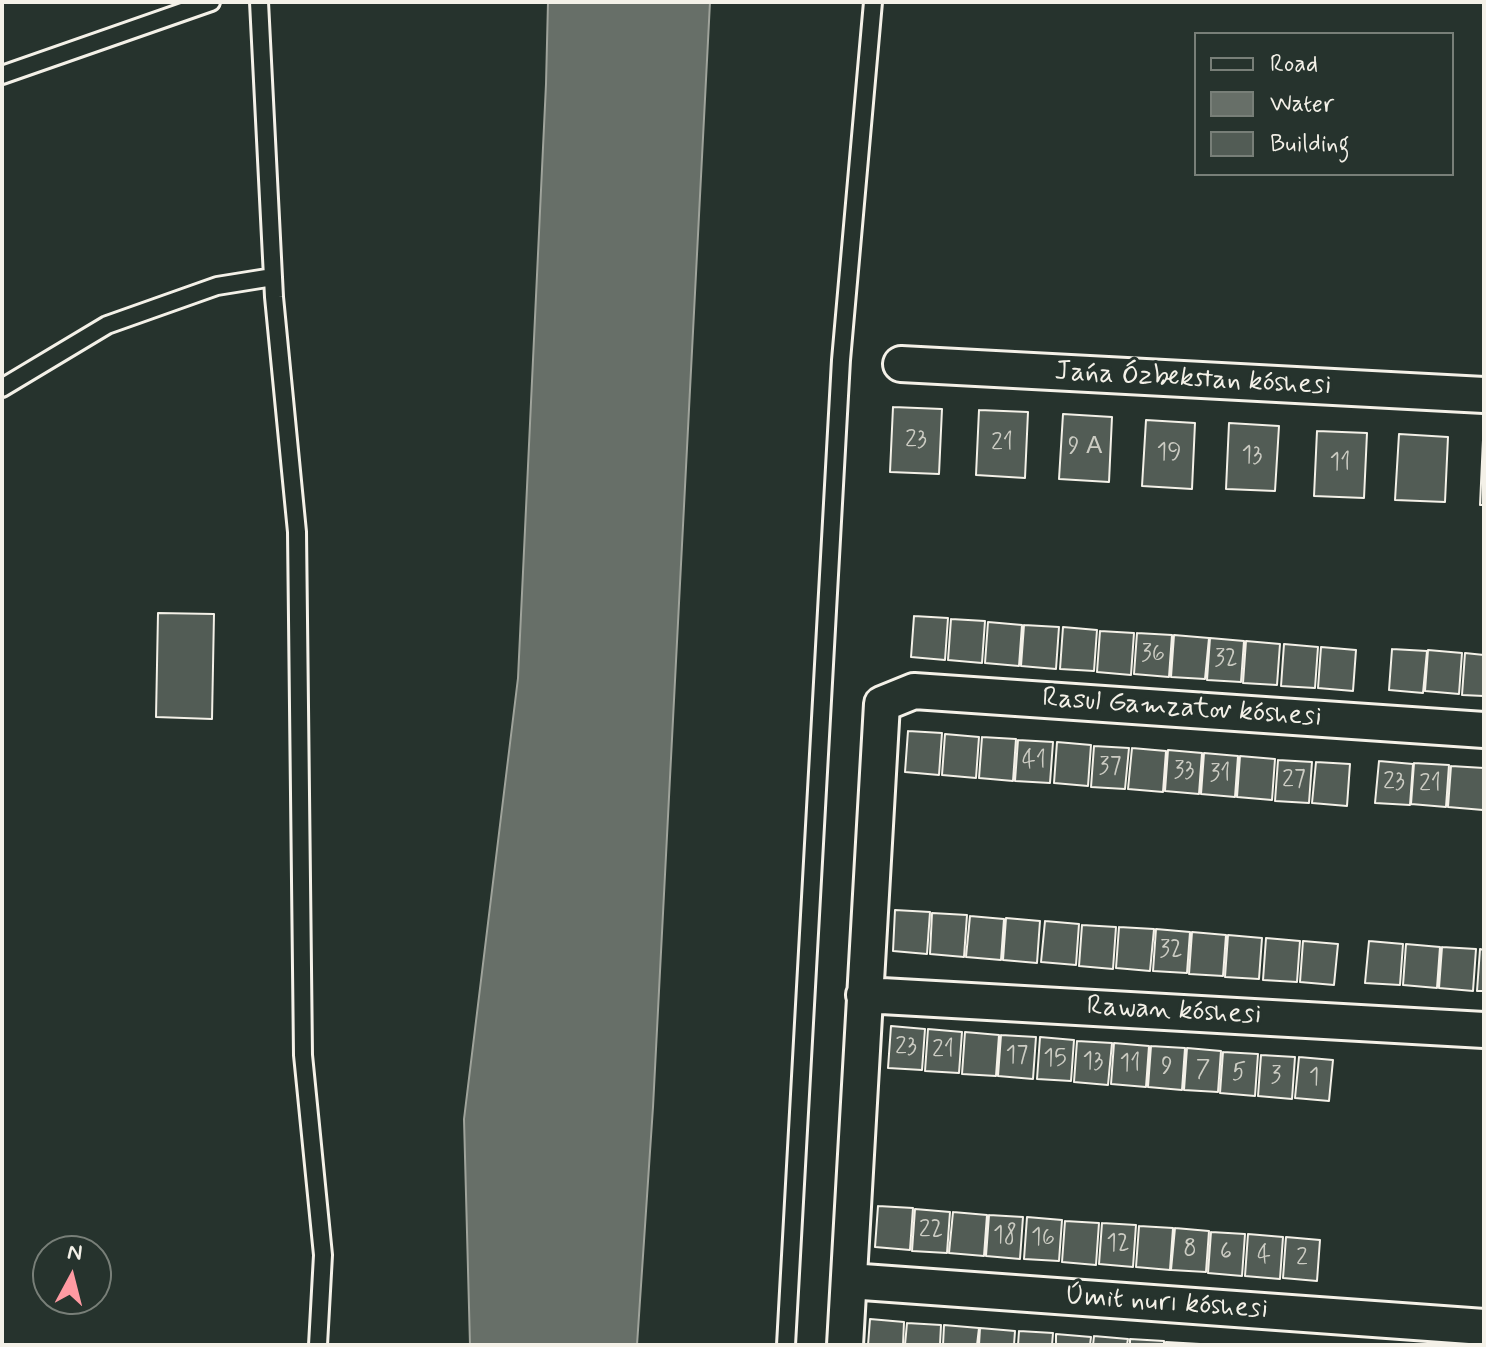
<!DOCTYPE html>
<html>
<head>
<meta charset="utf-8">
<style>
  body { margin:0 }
  #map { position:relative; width:1486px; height:1347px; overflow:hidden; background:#26332d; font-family:Mynerve,sans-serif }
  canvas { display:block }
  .frame { position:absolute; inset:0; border:4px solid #f4f1e8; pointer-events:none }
  .legend { position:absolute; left:1194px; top:32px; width:260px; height:144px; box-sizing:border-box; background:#26332d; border:2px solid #787f78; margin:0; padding:10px 14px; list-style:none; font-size:24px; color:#f4f1e8 }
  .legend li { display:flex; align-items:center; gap:16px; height:40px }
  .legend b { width:40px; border:2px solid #787f78 }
  .north { position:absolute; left:32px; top:1235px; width:80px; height:80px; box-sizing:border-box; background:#26332d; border:2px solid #787f78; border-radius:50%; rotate:7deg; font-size:22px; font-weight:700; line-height:32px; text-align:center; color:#f4f1e8 }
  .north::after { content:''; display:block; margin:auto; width:28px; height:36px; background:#ff9aa2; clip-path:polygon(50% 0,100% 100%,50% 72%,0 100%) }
</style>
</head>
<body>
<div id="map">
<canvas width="1486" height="1347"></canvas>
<div class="frame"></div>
<ul class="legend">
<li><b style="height:10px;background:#26332d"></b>Road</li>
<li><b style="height:22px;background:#676f68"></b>Water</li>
<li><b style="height:22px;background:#525c55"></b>Building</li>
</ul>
<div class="north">N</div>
</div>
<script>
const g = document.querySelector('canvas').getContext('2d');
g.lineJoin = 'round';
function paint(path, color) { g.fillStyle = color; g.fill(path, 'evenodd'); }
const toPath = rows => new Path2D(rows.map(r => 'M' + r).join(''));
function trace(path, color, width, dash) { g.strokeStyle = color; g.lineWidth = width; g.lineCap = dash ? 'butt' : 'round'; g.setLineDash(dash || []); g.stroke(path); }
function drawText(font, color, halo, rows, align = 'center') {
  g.font = font + ' Mynerve,sans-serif'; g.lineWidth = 6; g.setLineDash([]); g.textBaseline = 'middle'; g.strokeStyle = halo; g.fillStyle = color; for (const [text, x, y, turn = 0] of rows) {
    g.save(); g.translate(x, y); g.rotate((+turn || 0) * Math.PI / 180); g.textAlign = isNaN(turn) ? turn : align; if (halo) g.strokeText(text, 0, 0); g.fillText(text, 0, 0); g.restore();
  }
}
const water = toPath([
  [548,2,710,2,653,1107,637,1345,470,1345,464,1119,518,678,546,84,548,2]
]);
const building = toPath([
  [893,407,942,409,939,474,890,472,893,407],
  [979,410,1028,412,1025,478,976,475,979,410],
  [1063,414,1112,417,1109,482,1059,479,1063,414],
  [1146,420,1195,423,1192,489,1142,486,1146,420],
  [1229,423,1279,426,1275,491,1226,489,1229,423],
  [1317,431,1367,433,1364,498,1314,496,1317,431],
  [1399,434,1448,437,1445,502,1395,500,1399,434],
  [1483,440,1484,440,1484,505,1480,505,1483,440],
  [158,613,214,614,212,719,156,717,158,613],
  [914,616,948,618,945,660,911,657,914,616],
  [951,619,985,621,982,663,948,660,951,619],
  [988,622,1022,625,1019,666,985,663,988,622],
  [1024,625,1059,627,1056,669,1021,666,1024,625],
  [1063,627,1097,630,1094,671,1060,669,1063,627],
  [1100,631,1134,633,1131,675,1097,672,1100,631],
  [1137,633,1172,635,1169,677,1134,674,1137,633],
  [1174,635,1209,638,1205,679,1171,677,1174,635],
  [1210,638,1244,641,1241,682,1207,680,1210,638],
  [1246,641,1280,644,1277,685,1243,683,1246,641],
  [1284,644,1318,647,1315,688,1281,686,1284,644],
  [1321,647,1356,650,1353,691,1318,688,1321,647],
  [1392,649,1427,651,1423,693,1389,690,1392,649],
  [1428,650,1462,653,1459,694,1425,691,1428,650],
  [1465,653,1484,655,1484,696,1462,695,1465,653],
  [908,731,942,733,939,775,905,772,908,731],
  [945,734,979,737,976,778,942,775,945,734],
  [982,737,1016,739,1013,781,979,778,982,737],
  [1018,740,1053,742,1050,783,1015,781,1018,740],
  [1057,742,1091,745,1088,786,1054,783,1057,742],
  [1094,746,1129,748,1125,789,1091,787,1094,746],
  [1132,748,1166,751,1163,792,1128,789,1132,748],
  [1168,750,1202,753,1199,794,1165,791,1168,750],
  [1204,753,1238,756,1235,797,1201,794,1204,753],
  [1240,756,1275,759,1272,800,1237,797,1240,756],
  [1278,760,1312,762,1309,803,1275,801,1278,760],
  [1379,761,1413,764,1410,805,1375,803,1379,761],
  [1316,762,1350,764,1347,806,1312,803,1316,762],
  [1414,763,1449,765,1446,807,1411,804,1414,763],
  [1451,766,1484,768,1483,810,1448,807,1451,766],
  [895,910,930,912,927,954,893,951,895,910],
  [932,913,967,915,964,957,930,954,932,913],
  [970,916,1004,919,1001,960,966,957,970,916],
  [1006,918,1040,921,1037,963,1003,960,1006,918],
  [1045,921,1079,924,1076,965,1041,962,1045,921],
  [1082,925,1116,927,1113,969,1079,966,1082,925],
  [1119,927,1154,929,1150,971,1116,968,1119,927],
  [1156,929,1190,932,1187,973,1153,971,1156,929],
  [1192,932,1226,935,1223,976,1189,974,1192,932],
  [1228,935,1262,938,1259,979,1225,977,1228,935],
  [1266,938,1300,941,1297,982,1263,980,1266,938],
  [1303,941,1338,944,1334,985,1300,982,1303,941],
  [1369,941,1403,944,1400,985,1365,983,1369,941],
  [1406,944,1440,947,1437,988,1403,985,1406,944],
  [1442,947,1476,949,1473,991,1439,988,1442,947],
  [1480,949,1484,950,1484,991,1477,991,1480,949],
  [891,1026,925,1029,922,1070,888,1068,891,1026],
  [928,1029,962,1032,959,1073,925,1071,928,1029],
  [965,1032,999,1035,996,1076,962,1074,965,1032],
  [1001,1035,1036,1037,1033,1079,998,1076,1001,1035],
  [1040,1037,1074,1040,1071,1081,1037,1079,1040,1037],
  [1077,1041,1112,1043,1108,1085,1074,1082,1077,1041],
  [1114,1043,1149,1046,1146,1087,1111,1084,1114,1043],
  [1151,1046,1185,1048,1182,1090,1148,1087,1151,1046],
  [1187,1048,1221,1051,1218,1092,1184,1090,1187,1048],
  [1223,1052,1258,1054,1255,1096,1220,1093,1223,1052],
  [1261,1055,1295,1057,1292,1099,1258,1096,1261,1055],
  [1299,1057,1333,1060,1329,1101,1295,1098,1299,1057],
  [878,1206,913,1208,910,1250,875,1247,878,1206],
  [915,1209,950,1212,947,1253,912,1251,915,1209],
  [953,1212,987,1215,984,1256,949,1253,953,1212],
  [989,1215,1023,1217,1020,1259,986,1256,989,1215],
  [1027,1217,1062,1220,1059,1261,1024,1259,1027,1217],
  [1065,1221,1099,1223,1096,1265,1062,1262,1065,1221],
  [1102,1223,1136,1225,1133,1267,1099,1264,1102,1223],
  [1139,1226,1173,1228,1170,1270,1136,1267,1139,1226],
  [1175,1228,1209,1231,1206,1272,1171,1270,1175,1228],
  [1211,1232,1245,1234,1242,1276,1208,1273,1211,1232],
  [1248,1234,1283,1237,1280,1279,1245,1276,1248,1234],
  [1286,1237,1320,1240,1317,1281,1283,1278,1286,1237],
  [870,1319,904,1322,903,1345,868,1345,870,1319],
  [907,1323,941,1325,940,1345,905,1345,907,1323],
  [944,1325,979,1328,977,1345,943,1345,944,1325],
  [980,1328,1015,1331,1014,1345,979,1345,980,1328],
  [1019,1331,1053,1333,1052,1345,1018,1345,1019,1331],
  [1056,1334,1091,1337,1090,1345,1056,1345,1056,1334],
  [1094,1336,1128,1339,1127,1345,1093,1345,1094,1336],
  [1130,1339,1164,1341,1164,1345,1130,1345,1130,1339],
  [1166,1342,1200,1344,1200,1345,1166,1345,1166,1342]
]);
const lane = toPath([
  [259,2,274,297,297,532,303,1055,323,1255,318,1345],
  [2,75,211,2],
  [2,388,107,325,217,286,273,277],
  [786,1345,841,360,873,2]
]);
const street = toPath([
  [901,364,1484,395],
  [864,995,1484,1030],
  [849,1281,1484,1327],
  [845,1345,882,704,914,691,1484,730]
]);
const numberNames = [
  ["23",916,441],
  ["21",1002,444],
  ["9 А",1085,448],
  ["19",1169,454],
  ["13",1252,457],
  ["11",1340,464],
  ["36",1153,655],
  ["32",1226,660],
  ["41",1034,762],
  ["37",1110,768],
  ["33",1184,772],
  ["31",1220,775],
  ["27",1294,781],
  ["23",1394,783],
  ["21",1430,785],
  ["32",1171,951],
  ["23",906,1048],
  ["21",943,1051],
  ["17",1017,1057],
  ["15",1055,1060],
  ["13",1093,1063],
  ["11",1130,1065],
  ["9",1167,1068],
  ["7",1203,1071],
  ["5",1239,1074],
  ["3",1276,1077],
  ["1",1314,1079],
  ["22",931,1231],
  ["18",1005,1237],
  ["16",1043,1239],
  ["12",1118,1245],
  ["8",1190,1250],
  ["6",1226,1253],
  ["4",1264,1257],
  ["2",1302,1259]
];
const streetNames = [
  ["Jańa Ózbekstan kóshesi",1193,380,3],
  ["Rasul Gamzatov kóshesi",1182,709,4],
  ["Rawan kóshesi",1174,1012,3],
  ["Úmit nurı kóshesi",1166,1304,4]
];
paint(water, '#676f68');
trace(water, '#9fa39b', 2);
paint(building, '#525c55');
trace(building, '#f4f1e8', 2);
trace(lane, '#f4f1e8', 22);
trace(street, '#f4f1e8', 40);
trace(lane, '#26332d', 16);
trace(street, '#26332d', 34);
drawText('24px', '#ccccc3', null, numberNames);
drawText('28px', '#f4f1e8', '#26332d', streetNames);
</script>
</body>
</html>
